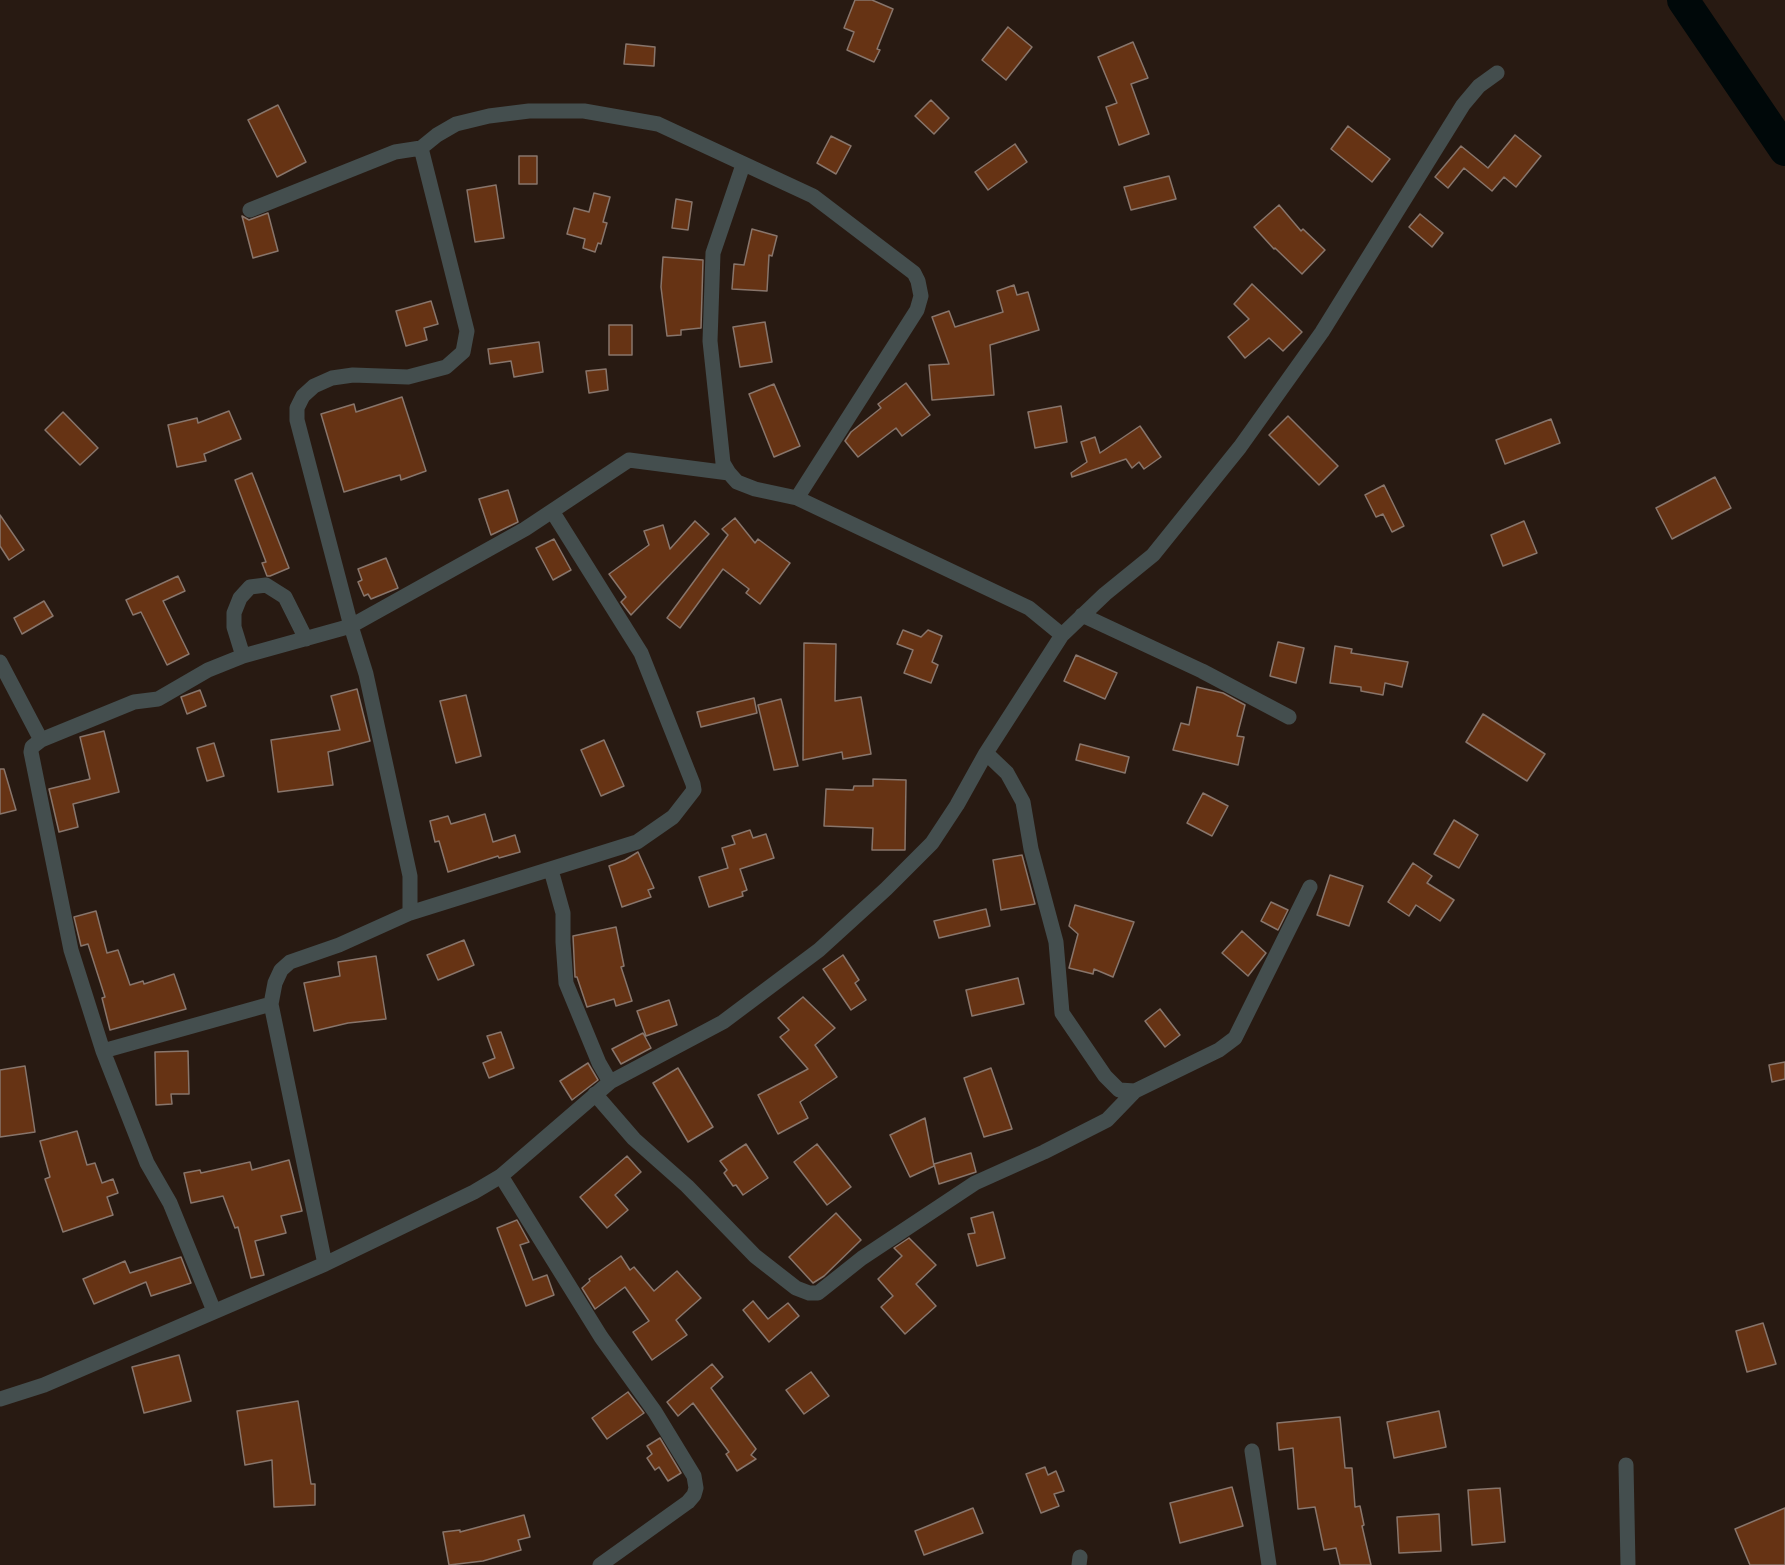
<!DOCTYPE html>
<html>
<head>
<meta charset="utf-8">
<style>
  body { margin:0 }
  canvas { display:block; background:#281a12 }
</style>
</head>
<body>
<canvas width="1785" height="1565"></canvas>
<script>
const g = document.querySelector('canvas').getContext('2d');
g.lineJoin = 'round';
const toPath = rows => new Path2D(rows.map(r => 'M' + r).join(''));
function trace(path, color, width, dash) { g.strokeStyle = color; g.lineWidth = width; g.lineCap = dash ? 'butt' : 'round'; g.setLineDash(dash || []); g.stroke(path); }
function paint(path, color) { g.fillStyle = color; g.fill(path, 'evenodd'); }
const river = toPath([
  [1683,0,1785,150]
]);
const building = toPath([
  [855,0,872,0,893,9,877,49,880,50,874,62,847,50,854,32,844,28,855,0],
  [1008,27,1032,47,1006,80,982,60,1008,27],
  [1133,42,1148,78,1131,84,1149,134,1119,145,1106,107,1117,103,1098,57,1133,42],
  [626,44,655,47,654,66,624,64,626,44],
  [931,100,949,118,934,134,915,116,931,100],
  [278,105,306,162,277,177,248,120,278,105],
  [1348,126,1390,159,1372,182,1331,149,1348,126],
  [1515,135,1541,156,1516,187,1504,177,1492,191,1464,168,1448,188,1435,177,1461,146,1488,168,1515,135],
  [831,136,851,146,836,174,817,163,831,136],
  [1015,144,1027,162,988,190,975,172,1015,144],
  [519,156,537,156,537,184,519,184,519,156],
  [1169,176,1176,199,1131,210,1124,187,1169,176],
  [496,185,504,238,475,242,467,190,496,185],
  [594,193,610,197,603,222,607,223,601,244,598,243,595,252,583,248,585,239,567,234,574,208,589,212,594,193],
  [676,199,692,202,688,230,672,228,676,199],
  [1279,205,1301,231,1303,229,1325,250,1302,274,1275,248,1274,249,1254,227,1279,205],
  [268,213,278,251,253,258,242,216,249,220,268,213],
  [1420,214,1443,233,1432,247,1409,227,1420,214],
  [752,229,777,236,772,256,769,255,767,291,732,289,734,264,744,265,752,229],
  [663,257,703,260,701,328,681,330,681,335,667,336,661,287,663,257],
  [1252,284,1302,332,1283,351,1269,338,1245,358,1228,337,1249,319,1234,304,1252,284],
  [1014,285,1017,295,1028,292,1039,330,990,345,994,395,932,400,929,365,949,364,932,317,949,311,955,327,1003,312,997,291,1014,285],
  [431,301,438,324,424,328,427,340,406,346,396,311,431,301],
  [765,322,772,362,740,367,733,327,765,322],
  [609,325,632,325,632,355,609,355,609,325],
  [539,342,543,372,514,377,511,361,490,364,488,349,539,342],
  [606,369,608,390,589,393,586,371,606,369],
  [906,383,930,415,902,436,896,428,858,457,845,441,851,432,881,408,878,404,906,383],
  [774,384,800,446,774,457,749,394,774,384],
  [402,397,426,471,401,480,400,475,344,492,321,414,354,404,356,412,402,397],
  [1061,406,1067,442,1035,448,1028,412,1061,406],
  [229,411,241,439,204,454,206,461,177,467,168,425,197,418,198,423,229,411],
  [63,412,98,448,80,465,45,430,63,412],
  [1288,416,1338,466,1319,485,1269,435,1288,416],
  [1551,419,1560,443,1505,464,1496,440,1551,419],
  [1140,426,1161,457,1144,469,1139,462,1132,468,1126,459,1072,477,1071,473,1087,462,1081,442,1095,437,1100,453,1140,426],
  [252,473,289,568,270,576,267,576,262,563,266,562,235,480,252,473],
  [1715,477,1731,508,1672,539,1656,508,1715,477],
  [1384,485,1404,526,1392,532,1383,514,1376,517,1365,495,1384,485],
  [508,490,518,522,491,535,479,499,508,490],
  [0,515,24,550,9,560,0,546,0,515],
  [735,518,755,543,758,539,790,563,760,604,746,593,749,589,723,569,680,628,667,618,728,535,722,529,735,518],
  [695,521,709,534,631,615,621,602,626,597,609,574,649,545,644,531,663,525,670,549,695,521],
  [1524,521,1537,553,1503,566,1491,535,1524,521],
  [554,539,571,570,553,580,536,548,554,539],
  [386,558,398,588,371,599,368,594,364,596,358,582,362,580,358,569,386,558],
  [178,576,185,591,163,601,189,654,167,665,141,612,133,615,126,600,178,576],
  [44,601,53,616,22,634,14,618,44,601],
  [903,630,921,637,928,630,942,636,932,662,938,665,931,683,904,673,913,650,897,644,903,630],
  [1278,642,1304,648,1296,683,1270,676,1278,642],
  [804,643,836,644,835,701,861,697,871,754,843,759,842,752,803,760,804,643],
  [1335,646,1352,649,1351,653,1408,662,1402,687,1385,683,1383,695,1361,691,1361,687,1330,683,1335,646],
  [1076,655,1117,673,1105,699,1064,681,1076,655],
  [1197,687,1223,693,1245,705,1237,736,1244,737,1238,765,1173,750,1181,723,1189,725,1197,687],
  [357,689,370,741,328,752,333,785,278,792,271,740,340,730,331,696,357,689],
  [200,690,206,706,187,714,181,697,200,690],
  [466,695,481,756,456,763,440,701,466,695],
  [754,698,757,713,701,727,697,712,754,698],
  [781,699,798,766,774,770,758,705,781,699],
  [1483,714,1545,754,1527,781,1466,742,1483,714],
  [104,731,119,792,73,804,78,827,59,832,49,789,90,779,80,737,104,731],
  [604,740,624,786,601,796,581,750,604,740],
  [214,743,224,776,207,781,197,748,214,743],
  [1080,744,1129,757,1125,773,1076,760,1080,744],
  [0,769,4,769,16,810,0,814,0,769],
  [873,779,906,780,905,850,872,850,873,828,824,826,826,789,853,790,854,786,873,786,873,779],
  [1203,793,1228,806,1212,836,1187,823,1203,793],
  [485,814,493,842,515,835,520,852,499,858,498,856,448,872,439,841,435,842,430,821,448,816,451,824,485,814],
  [1454,820,1478,835,1459,868,1434,854,1454,820],
  [750,830,753,838,766,834,774,858,740,869,747,890,742,892,743,896,709,907,699,877,728,868,722,848,735,844,732,836,750,830],
  [638,852,654,888,648,890,651,897,622,907,609,866,625,860,638,852],
  [1022,855,1035,904,1001,910,993,860,1022,855],
  [1413,863,1432,876,1427,883,1454,900,1440,921,1416,905,1409,916,1388,902,1413,863],
  [1330,875,1363,886,1349,926,1317,915,1330,875],
  [1271,902,1288,910,1278,930,1261,921,1271,902],
  [1075,905,1134,922,1113,977,1094,969,1093,974,1069,968,1078,934,1069,926,1075,905],
  [986,909,990,926,939,938,934,921,986,909],
  [96,911,107,953,118,950,130,985,143,981,144,984,174,974,186,1009,110,1030,102,998,105,997,88,944,81,946,74,917,96,911],
  [616,927,624,966,621,967,632,1001,616,1006,614,999,587,1007,577,977,575,977,573,936,616,927],
  [1242,931,1266,953,1248,976,1222,953,1242,931],
  [464,940,474,965,438,980,427,955,464,940],
  [843,955,859,980,855,983,866,1000,851,1010,823,969,843,955],
  [376,956,386,1019,348,1023,314,1031,304,983,340,976,338,962,376,956],
  [1018,978,1024,1004,972,1016,966,990,1018,978],
  [803,997,835,1028,815,1045,837,1077,800,1102,808,1118,778,1134,758,1095,808,1069,780,1037,789,1030,778,1018,803,997],
  [669,1000,677,1025,646,1036,637,1011,669,1000],
  [1160,1009,1180,1035,1165,1047,1145,1021,1160,1009],
  [501,1032,514,1068,489,1078,483,1063,495,1058,487,1036,501,1032],
  [643,1033,651,1048,621,1064,612,1049,643,1033],
  [188,1051,189,1094,171,1094,172,1104,156,1105,155,1052,188,1051],
  [1785,1062,1785,1079,1772,1082,1769,1065,1785,1062],
  [588,1063,598,1080,572,1100,560,1081,588,1063],
  [25,1066,35,1132,0,1137,0,1070,25,1066],
  [678,1068,713,1127,688,1142,653,1083,678,1068],
  [991,1068,1012,1129,984,1137,964,1078,991,1068],
  [925,1118,934,1166,910,1177,890,1135,925,1118],
  [77,1131,87,1165,95,1163,102,1183,113,1179,118,1193,107,1197,113,1215,63,1232,45,1179,50,1177,40,1141,77,1131],
  [746,1144,768,1178,743,1195,736,1185,733,1186,724,1173,727,1170,720,1161,746,1144],
  [817,1144,851,1187,827,1205,794,1162,817,1144],
  [971,1153,976,1172,939,1184,934,1164,971,1153],
  [627,1156,641,1172,615,1195,628,1210,607,1228,580,1197,627,1156],
  [289,1160,302,1211,281,1216,286,1233,255,1241,264,1275,251,1278,238,1227,235,1228,223,1196,191,1203,184,1173,200,1170,201,1173,250,1162,252,1170,289,1160],
  [993,1212,1005,1258,977,1266,968,1234,975,1233,971,1218,993,1212],
  [836,1213,861,1240,824,1276,813,1283,789,1257,836,1213],
  [517,1220,529,1242,520,1245,533,1280,547,1275,554,1295,526,1306,497,1228,517,1220],
  [909,1238,936,1265,916,1284,936,1306,905,1334,881,1307,893,1296,878,1279,902,1256,894,1248,909,1238],
  [621,1256,630,1270,634,1267,654,1291,677,1271,701,1298,676,1320,687,1335,652,1360,633,1332,649,1321,625,1287,595,1309,582,1288,590,1281,589,1279,621,1256],
  [181,1257,191,1283,151,1296,146,1282,94,1304,83,1279,125,1261,130,1273,181,1257],
  [753,1301,768,1319,788,1303,799,1316,769,1342,743,1310,753,1301],
  [1763,1323,1776,1364,1747,1372,1736,1331,1763,1323],
  [179,1355,191,1401,144,1413,132,1367,179,1355],
  [712,1364,723,1377,711,1388,756,1449,751,1455,756,1459,737,1471,726,1454,729,1452,693,1403,678,1416,667,1402,712,1364],
  [811,1372,829,1396,804,1414,786,1390,811,1372],
  [628,1392,644,1413,607,1439,592,1418,628,1392],
  [298,1401,311,1484,315,1484,315,1505,274,1507,272,1460,245,1465,237,1411,298,1401],
  [1439,1411,1446,1447,1394,1458,1387,1422,1439,1411],
  [1340,1417,1345,1468,1352,1468,1355,1507,1360,1506,1364,1525,1362,1526,1371,1565,1340,1565,1336,1548,1324,1550,1315,1507,1298,1509,1293,1448,1279,1450,1277,1423,1340,1417],
  [660,1438,681,1473,668,1481,659,1467,655,1470,647,1458,652,1454,647,1446,660,1438],
  [1045,1467,1048,1475,1056,1471,1064,1491,1054,1494,1059,1506,1041,1513,1026,1474,1045,1467],
  [1232,1487,1243,1526,1180,1543,1170,1503,1232,1487],
  [1500,1488,1505,1542,1472,1545,1468,1490,1500,1488],
  [973,1508,983,1533,924,1555,915,1531,973,1508],
  [1785,1508,1785,1565,1750,1565,1735,1529,1785,1508],
  [1439,1514,1441,1551,1399,1553,1397,1517,1439,1514],
  [524,1515,530,1537,518,1540,521,1550,483,1561,449,1565,443,1532,460,1530,460,1532,524,1515]
]);
const minor = toPath([
  [743,165,713,253,710,341,723,463,729,473,737,482,755,489,797,498,1029,608,1062,635],
  [250,210,395,152,421,148,437,135,456,124,489,116,529,111,584,111,658,124,813,196,914,273,918,281,921,296,917,310,797,498],
  [1082,615,1202,671,1289,717],
  [243,656,234,627,234,613,240,598,250,587,266,585,285,597,306,639],
  [0,662,41,740],
  [986,753,1007,773,1023,802,1031,849,1056,942,1062,1013,1105,1076,1119,1090,1135,1091],
  [551,870,563,913,563,942,566,983,599,1063,610,1082],
  [410,913,410,876,366,674,351,626,297,420,297,408,303,396,314,386,332,378,353,375,408,377,446,367,463,352,467,331,421,148],
  [103,1051,271,1004],
  [595,1094,634,1139,687,1186,755,1256,796,1288,809,1293,818,1293,862,1258,975,1183,1044,1152,1107,1120,1135,1091,1219,1050,1235,1038,1310,887],
  [501,1176,601,1337,655,1412,694,1476,696,1488,694,1495,688,1502,600,1565],
  [325,1264,271,1004,275,983,281,970,290,962,339,945,410,913,637,842,673,817,694,790,693,784,641,653,552,511],
  [214,1311,170,1203,147,1163,103,1051,71,950,31,752,32,747,41,740,134,702,158,699,208,670,243,656,351,626,525,529,629,460,729,473],
  [0,1399,44,1385,325,1264,474,1192,501,1176,610,1082,723,1022,819,950,886,889,932,843,957,805,986,753,1062,635,1105,594,1153,555,1240,447,1322,332,1463,105,1479,86,1497,73],
  [1252,1451,1269,1565],
  [1626,1465,1628,1565],
  [1079,1565,1080,1557]
]);
trace(river, '#000809', 32);
paint(building, '#663314');
trace(building, '#88756b', 1.5);
trace(minor, '#444e4e', 15);
</script>
</body>
</html>
